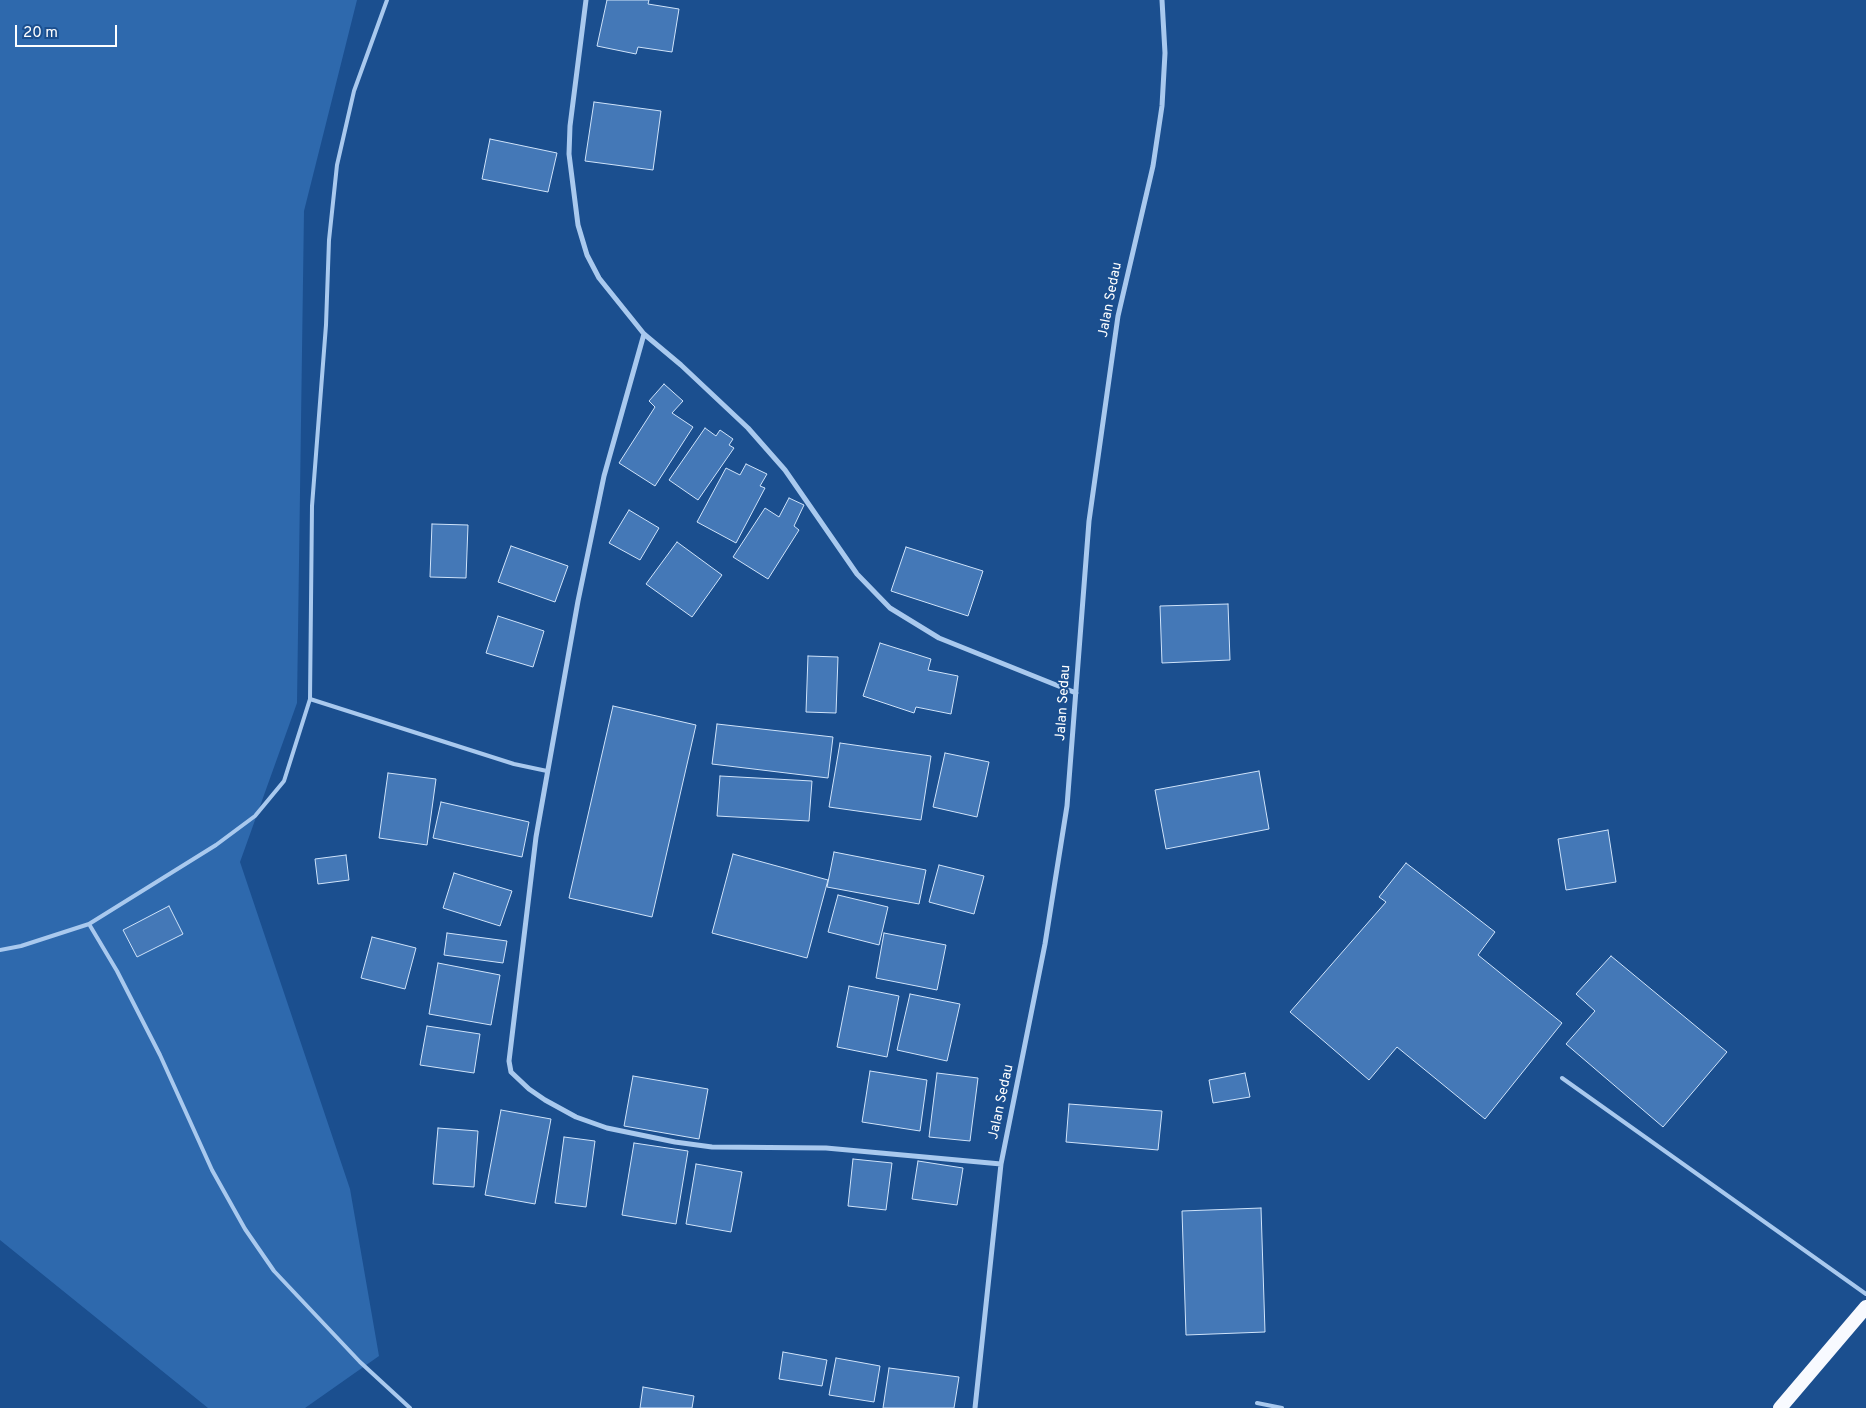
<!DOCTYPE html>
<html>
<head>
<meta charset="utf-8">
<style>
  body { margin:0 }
  #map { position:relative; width:1866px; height:1408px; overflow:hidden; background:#1b4f8f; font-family:Overpass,sans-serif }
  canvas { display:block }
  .scale { position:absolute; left:15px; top:25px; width:102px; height:22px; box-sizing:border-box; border:2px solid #fff; border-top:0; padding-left:6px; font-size:15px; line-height:18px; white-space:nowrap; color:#fff; -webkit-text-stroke:4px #1b4f8f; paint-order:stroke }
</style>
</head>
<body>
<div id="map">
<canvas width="1866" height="1408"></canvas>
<div class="scale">20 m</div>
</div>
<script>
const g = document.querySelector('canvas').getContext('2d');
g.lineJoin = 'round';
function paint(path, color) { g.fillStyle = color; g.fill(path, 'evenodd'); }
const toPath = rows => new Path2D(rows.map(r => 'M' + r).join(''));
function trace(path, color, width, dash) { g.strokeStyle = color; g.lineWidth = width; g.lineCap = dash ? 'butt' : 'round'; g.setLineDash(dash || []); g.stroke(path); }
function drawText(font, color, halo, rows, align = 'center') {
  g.font = font + ' Overpass,sans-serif'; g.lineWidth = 4; g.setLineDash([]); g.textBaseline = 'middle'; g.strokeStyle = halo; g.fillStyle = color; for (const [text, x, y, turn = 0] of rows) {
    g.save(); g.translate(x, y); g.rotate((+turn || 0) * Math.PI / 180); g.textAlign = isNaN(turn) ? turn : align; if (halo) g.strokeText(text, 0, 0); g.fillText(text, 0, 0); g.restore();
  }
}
const green = toPath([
  [0,0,357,0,304,211,297,703,240,862,350,1189,379,1356,305,1408,208,1408,0,1240]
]);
const building = toPath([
  [607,0,649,0,648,4,679,9,672,52,638,47,636,54,597,46,607,0],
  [594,102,661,111,653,170,585,161,594,102],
  [490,139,557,153,548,192,482,179,490,139],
  [664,384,683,401,672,413,693,427,655,486,619,463,655,407,649,401,664,384],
  [705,428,716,436,720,430,733,439,729,445,734,448,698,500,669,480,705,428],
  [746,464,767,474,760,486,765,488,736,543,697,522,726,468,740,475,746,464],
  [789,498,804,505,794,526,799,530,768,579,733,557,765,508,779,517,789,498],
  [629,510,659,528,640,560,609,543,629,510],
  [432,524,468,525,466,578,430,577,432,524],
  [677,542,722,575,692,617,646,584,677,542],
  [511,546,568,566,555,602,498,582,511,546],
  [906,547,983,571,968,616,891,591,906,547],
  [1228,604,1230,660,1162,663,1160,606,1228,604],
  [498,616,544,631,533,667,486,653,498,616],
  [880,643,931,659,928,670,958,676,951,714,916,707,914,713,863,696,880,643],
  [808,656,838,657,836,713,806,712,808,656],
  [613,706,696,725,652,917,569,898,613,706],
  [717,724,833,737,828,778,712,764,717,724],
  [840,743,931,756,921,820,829,807,840,743],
  [945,753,989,762,977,817,933,807,945,753],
  [1259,771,1269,829,1166,849,1155,790,1259,771],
  [388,773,436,779,427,845,379,838,388,773],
  [720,776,812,781,809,821,717,816,720,776],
  [441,802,529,822,522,857,433,838,441,802],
  [1608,830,1616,882,1566,890,1558,839,1608,830],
  [834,852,926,870,919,904,827,887,834,852],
  [733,854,828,880,807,958,712,933,733,854],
  [346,855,349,880,318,884,315,859,346,855],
  [1406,863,1495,932,1478,955,1562,1023,1485,1119,1397,1047,1369,1080,1290,1012,1386,902,1379,897,1406,863],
  [939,865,984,876,974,914,929,902,939,865],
  [454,873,512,891,500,926,443,908,454,873],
  [838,895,888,907,879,945,828,932,838,895],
  [169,906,183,934,137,957,123,930,169,906],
  [447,933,507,941,503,963,444,955,447,933],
  [884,933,946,945,937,990,876,978,884,933],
  [372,937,416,948,405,989,361,978,372,937],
  [1611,956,1727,1052,1663,1127,1566,1044,1595,1011,1576,994,1611,956],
  [438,963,500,975,491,1025,429,1014,438,963],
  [849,986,899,996,887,1057,837,1047,849,986],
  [910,994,960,1004,947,1061,897,1050,910,994],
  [427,1026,480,1034,474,1073,420,1065,427,1026],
  [870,1071,927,1080,920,1131,862,1122,870,1071],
  [937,1073,978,1078,970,1141,929,1137,937,1073],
  [1245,1073,1250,1097,1213,1103,1209,1080,1245,1073],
  [633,1076,708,1089,699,1139,624,1126,633,1076],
  [1069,1104,1162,1111,1158,1150,1066,1142,1069,1104],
  [501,1110,551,1119,535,1204,485,1195,501,1110],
  [438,1128,478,1131,474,1187,433,1184,438,1128],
  [564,1137,595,1141,586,1207,555,1203,564,1137],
  [634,1143,688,1151,676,1224,622,1215,634,1143],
  [853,1159,892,1163,886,1210,848,1206,853,1159],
  [918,1161,963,1168,957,1205,912,1199,918,1161],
  [696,1164,742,1172,731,1232,686,1224,696,1164],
  [1261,1208,1265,1332,1186,1335,1182,1211,1261,1208],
  [783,1352,827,1360,822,1386,779,1379,783,1352],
  [836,1358,880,1366,874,1402,829,1395,836,1358],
  [889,1368,959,1377,954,1408,883,1408,889,1368],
  [643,1387,694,1396,692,1408,640,1408,643,1387]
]);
const service = toPath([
  [310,699,514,764,547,771],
  [89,924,117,971,160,1055,212,1170,245,1229,274,1271,360,1362,410,1408],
  [0,950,21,946,89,924,216,845,255,816,284,781,310,699,312,506,326,325,329,240,337,165,354,91,387,0],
  [1562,1078,1866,1294],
  [1257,1403,1282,1408]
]);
const minor = toPath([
  [586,0,570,126,569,154,578,225,587,255,599,278,644,334,681,365,748,428,785,470,857,574,890,608,939,638,1076,693],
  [644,334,604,476,578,601,536,837,509,1061,511,1072,529,1089,545,1100,576,1117,607,1128,675,1142,712,1147,826,1148,1001,1164],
  [975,1408,1001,1164,1045,944,1067,806,1089,521,1118,316,1153,166,1162,106,1165,53,1162,0]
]);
const trunk = toPath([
  [1780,1408,1866,1307]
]);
const streetNames = [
  ["Jalan Sedau",1111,300,-79],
  ["Jalan Sedau",1064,703,-86],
  ["Jalan Sedau",1002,1102,-78]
];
paint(green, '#2e69ad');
paint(building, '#4478b7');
trace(building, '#cfe3fa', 1);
trace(service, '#a9c9ee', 4);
trace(minor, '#a9c9ee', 5);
trace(trunk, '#f8faff', 14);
drawText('14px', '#fff', '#1b4f8f', streetNames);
</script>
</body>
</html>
